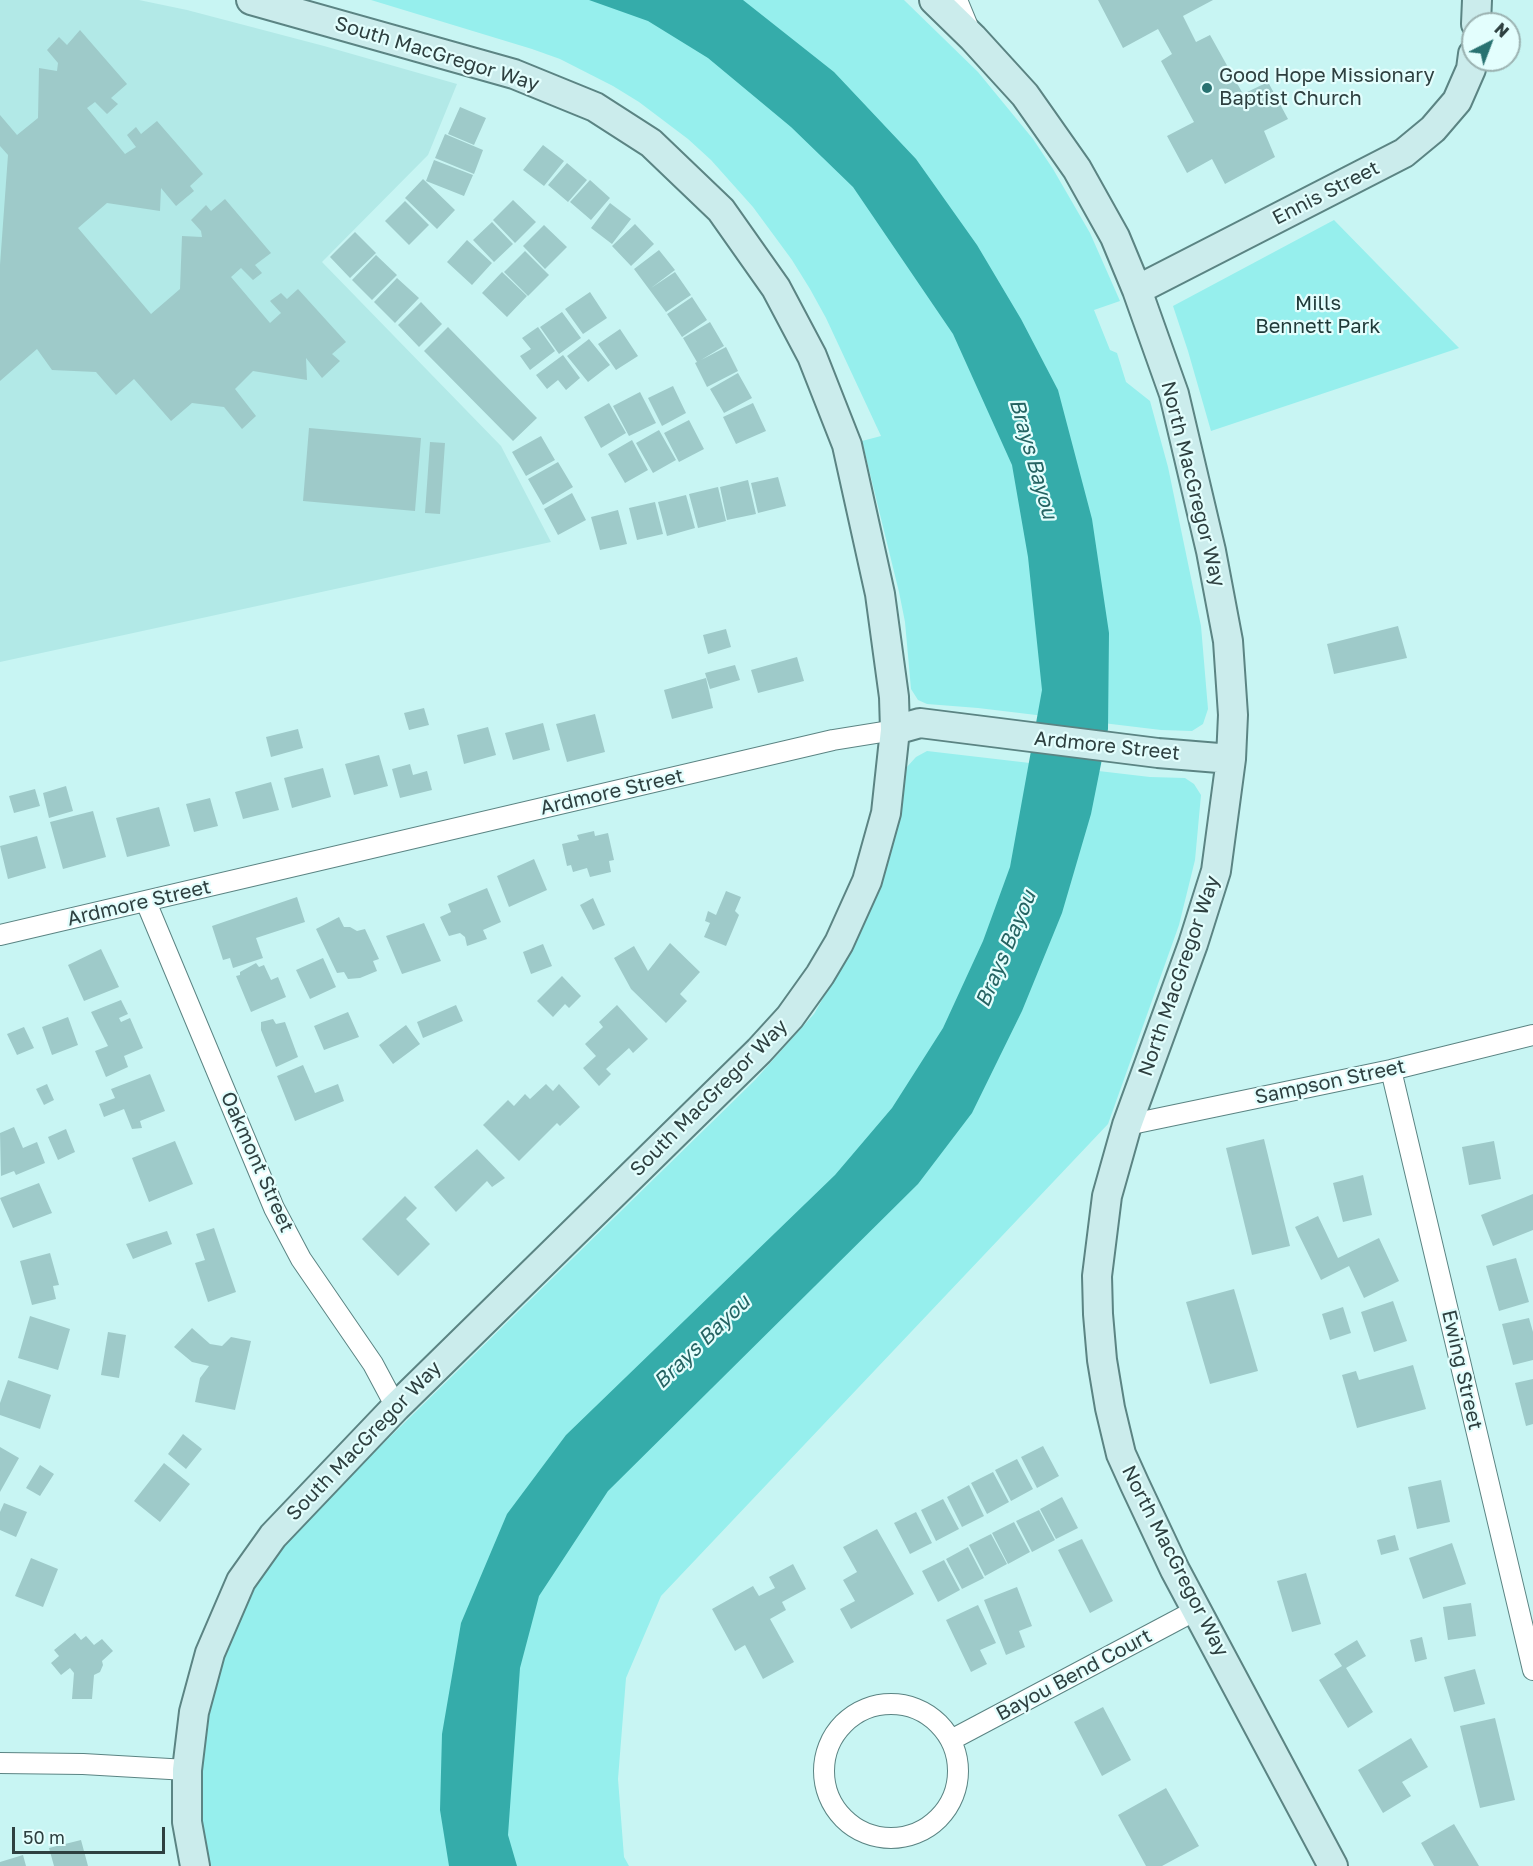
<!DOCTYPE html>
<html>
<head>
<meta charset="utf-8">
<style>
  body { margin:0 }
  #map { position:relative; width:1533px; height:1866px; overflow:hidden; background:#c8f5f3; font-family:"Golos Text",sans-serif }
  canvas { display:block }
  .north { position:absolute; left:1461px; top:12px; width:60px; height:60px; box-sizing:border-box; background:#e3fefd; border:2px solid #9bb2b1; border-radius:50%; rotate:42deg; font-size:16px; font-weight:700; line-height:24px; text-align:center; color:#2e4040 }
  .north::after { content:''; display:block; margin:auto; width:21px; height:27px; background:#287271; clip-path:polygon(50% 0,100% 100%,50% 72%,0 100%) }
  .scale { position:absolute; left:12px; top:1827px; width:153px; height:27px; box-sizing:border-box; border:3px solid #2e4040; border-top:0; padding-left:8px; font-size:18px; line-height:21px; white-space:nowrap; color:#2e4040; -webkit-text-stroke:4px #e3fefd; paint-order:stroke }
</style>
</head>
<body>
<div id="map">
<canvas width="1533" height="1866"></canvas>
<div class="north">N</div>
<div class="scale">50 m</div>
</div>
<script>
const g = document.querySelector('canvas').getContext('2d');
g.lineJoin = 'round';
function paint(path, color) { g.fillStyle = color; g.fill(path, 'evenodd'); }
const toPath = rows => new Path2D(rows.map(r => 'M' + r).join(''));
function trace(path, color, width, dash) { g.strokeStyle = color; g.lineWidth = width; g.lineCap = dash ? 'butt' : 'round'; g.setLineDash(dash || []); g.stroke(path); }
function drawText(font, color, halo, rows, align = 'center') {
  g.font = font + ' "Golos Text",sans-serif'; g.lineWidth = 4.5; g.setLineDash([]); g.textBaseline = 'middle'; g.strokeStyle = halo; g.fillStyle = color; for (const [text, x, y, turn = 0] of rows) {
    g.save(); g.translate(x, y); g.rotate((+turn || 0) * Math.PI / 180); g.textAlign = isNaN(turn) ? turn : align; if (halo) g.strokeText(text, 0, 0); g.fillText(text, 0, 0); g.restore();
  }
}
const built = toPath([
  [0,0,139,0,187,10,324,46,457,84,428,155,322,262,501,446,551,542,0,662]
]);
const green = toPath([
  [371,0,904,0,978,72,1033,139,1053,169,1090,233,1120,301,1094,310,1110,350,1117,353,1126,382,1150,401,1168,467,1201,626,1208,709,1203,724,1192,731,1161,730,978,708,927,704,918,700,911,689,905,622,899,592,862,441,881,436,826,318,810,289,792,260,753,207,711,160,688,139,639,102,613,86,560,59,532,49],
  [1334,220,1459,348,1211,431,1188,351,1173,306],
  [927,751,1150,777,1185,778,1194,784,1201,795,1195,860,1179,925,1108,1124,661,1596,626,1678,618,1779,624,1857,629,1866,210,1866,201,1830,201,1784,209,1704,234,1627,267,1566,303,1522,755,1080,814,1014,852,947,900,808,906,768,916,757]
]);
const water = toPath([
  [589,0,743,0,834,72,916,159,977,245,1021,319,1058,390,1092,519,1109,633,1108,729,1091,814,1062,913,1022,1011,972,1113,918,1184,608,1491,539,1596,520,1668,508,1835,517,1866,449,1866,440,1810,442,1734,461,1623,507,1514,566,1435,835,1175,892,1108,943,1028,983,941,1010,867,1042,690,1028,557,1012,465,953,334,853,187,791,127,708,58,648,21]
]);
const building = toPath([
  [1098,0,1213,0,1183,16,1196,42,1210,35,1243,94,1268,82,1288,119,1264,131,1275,157,1225,184,1212,159,1187,173,1167,136,1194,122,1161,61,1172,54,1158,29,1123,48],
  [80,30,127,84,111,98,118,104,107,114,95,102,87,108,125,154,136,147,127,135,136,127,141,134,157,121,203,174,190,186,194,191,176,206,161,188,160,211,107,203,78,228,151,314,180,289,182,236,202,237,201,231,191,220,206,205,211,211,225,199,271,253,255,265,262,273,253,280,241,268,231,277,270,323,281,313,270,301,281,293,287,299,298,289,346,342,332,354,340,361,322,378,306,358,307,380,253,371,235,389,256,416,242,429,224,407,192,403,171,421,134,379,116,395,96,372,52,370,37,349,0,381,0,265,8,155,0,146,0,115,17,135,38,118,39,68,57,71,58,63,47,50,59,37,67,45],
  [460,107,486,118,474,145,448,134],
  [445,134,483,150,474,174,435,158],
  [543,145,564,161,544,186,523,170],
  [434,160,473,175,464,196,426,181],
  [567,163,587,180,568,202,548,185],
  [423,179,455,210,437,229,405,198],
  [590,180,610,198,591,220,570,202],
  [513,200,536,222,515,243,493,220],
  [405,201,429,225,409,245,385,221],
  [610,203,631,219,612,244,591,228],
  [492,222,513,244,494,262,473,240],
  [635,224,654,244,631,266,612,246],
  [544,225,567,247,545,269,523,246],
  [355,232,376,253,350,278,330,257],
  [467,240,492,263,472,285,447,262],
  [659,250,675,270,651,288,675,272,691,295,666,312,634,269],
  [525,251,549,275,528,296,504,272],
  [376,255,397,275,372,300,352,280],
  [502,272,527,296,507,317,482,293],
  [397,278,419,298,395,323,374,302],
  [590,292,607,318,583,334,565,309],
  [692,297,707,320,682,337,667,314],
  [421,302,442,324,419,347,398,325],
  [562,312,581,338,559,354,540,327],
  [710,322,724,346,701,360,726,347,738,371,707,387,695,363,697,362,683,338],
  [448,327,537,418,513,441,424,351],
  [538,327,555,351,530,370,520,356,531,349,522,338],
  [620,329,638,356,616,370,598,344],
  [589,339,610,365,588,382,567,356],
  [563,355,580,378,566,390,558,380,547,389,536,375],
  [738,373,752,398,724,413,710,389],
  [673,386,686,413,662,426,648,398],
  [640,392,656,423,629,436,613,406],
  [609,403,626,433,601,448,584,417],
  [753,403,766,431,736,444,723,417],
  [689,420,704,449,679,462,664,433],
  [309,428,421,438,415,511,303,501],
  [659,430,676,460,653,473,636,443],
  [541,436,555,460,526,476,512,452],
  [632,440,648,470,625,483,608,454],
  [430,442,445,443,440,514,425,513],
  [558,462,573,487,543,505,528,479],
  [778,477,786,506,758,513,751,483],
  [748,480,756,514,727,520,720,487],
  [718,487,726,521,698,528,689,494],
  [572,493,586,520,558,535,544,509],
  [686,495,695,528,667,536,658,502],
  [655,502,663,534,637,540,629,508],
  [618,510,627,544,600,550,591,517],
  [1398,626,1407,658,1334,674,1327,644],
  [726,629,731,647,708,654,703,635],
  [797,657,804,681,758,693,751,670],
  [735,665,740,680,710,689,705,673],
  [706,678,713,708,672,719,664,690],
  [424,708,429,725,409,730,404,713],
  [595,714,605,752,567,762,556,724],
  [543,723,550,750,513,760,505,733],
  [488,727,496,755,464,764,457,735],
  [298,729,303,748,271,757,266,737],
  [379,755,388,786,354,795,345,764],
  [410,764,413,775,427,771,432,790,400,798,392,769],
  [323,768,331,797,292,808,284,778],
  [271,782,279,810,243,819,235,792],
  [66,786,73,811,49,818,43,793],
  [35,789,40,806,14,813,9,796],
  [210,798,218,826,194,832,186,804],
  [159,807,170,846,127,857,116,818],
  [93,811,106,857,63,869,50,822],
  [594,831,595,836,608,833,614,860,609,861,611,872,590,877,587,868,573,872,571,865,567,866,562,844,579,840,577,835],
  [37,836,46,868,8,879,0,846],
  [534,859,547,890,509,907,497,876],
  [487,888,501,922,483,930,487,939,467,946,465,937,460,933,449,936,440,917,451,912,448,904],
  [726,891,741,897,735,911,739,915,726,946,704,937,710,923,705,921,708,911,716,915],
  [297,897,305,922,256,938,263,958,233,968,230,958,223,960,212,926],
  [593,898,605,925,593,930,580,905],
  [339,917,344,927,350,927,357,931,365,929,379,959,373,961,377,971,360,978,348,979,344,972,337,973,316,929],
  [424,923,441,961,402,974,386,936],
  [670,943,700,972,680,994,687,1001,666,1023,631,989,614,958,634,946,648,971],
  [543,944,552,966,531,974,523,952],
  [101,949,119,987,84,1001,68,965],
  [323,958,336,987,310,999,296,970],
  [256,963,259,967,264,965,271,980,278,977,286,997,251,1012,236,976,240,975,240,972],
  [562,976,581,996,569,1008,565,1004,553,1017,537,1001],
  [121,1000,128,1014,119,1018,121,1022,130,1018,143,1048,124,1056,128,1067,106,1077,95,1051,108,1046,91,1012],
  [456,1005,463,1021,423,1038,417,1022],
  [617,1005,648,1039,633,1053,629,1048,606,1069,611,1074,599,1086,583,1068,596,1056,585,1044,603,1027,599,1022],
  [348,1012,359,1037,324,1050,314,1026],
  [68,1017,78,1045,52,1055,42,1027],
  [273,1019,276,1024,285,1022,298,1057,276,1067,261,1030,261,1022],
  [406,1025,420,1044,393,1064,379,1045],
  [24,1027,34,1048,17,1055,7,1034],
  [303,1065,315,1093,338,1084,344,1101,295,1121,277,1076],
  [150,1074,165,1111,140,1121,142,1128,132,1129,124,1109,104,1117,99,1104,115,1098,111,1089],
  [47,1084,54,1100,44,1105,36,1089],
  [546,1084,553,1091,559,1084,580,1107,560,1126,557,1123,519,1161,483,1125,508,1100,514,1106,525,1094,530,1099],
  [14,1127,23,1148,37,1142,45,1163,16,1175,14,1171,1,1176,0,1133],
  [66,1129,75,1152,58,1160,48,1137],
  [1264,1139,1290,1246,1252,1255,1226,1148],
  [175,1141,193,1184,149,1202,132,1158],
  [1494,1141,1501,1179,1469,1185,1462,1147],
  [477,1149,505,1178,492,1187,487,1181,456,1212,434,1187],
  [1363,1175,1372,1215,1343,1222,1333,1183],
  [39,1183,52,1213,13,1228,0,1198],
  [1533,1194,1533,1230,1493,1246,1481,1215],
  [405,1196,417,1208,406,1219,430,1244,398,1276,362,1239],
  [1318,1216,1338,1258,1379,1238,1399,1281,1364,1298,1349,1266,1321,1280,1295,1227],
  [214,1228,236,1292,208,1302,195,1263,205,1260,196,1234],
  [167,1231,172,1244,133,1259,126,1244],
  [50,1253,59,1285,53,1286,56,1299,32,1305,20,1261],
  [1516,1258,1529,1302,1499,1311,1486,1266],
  [1234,1289,1258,1371,1210,1384,1186,1302],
  [1393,1301,1407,1341,1374,1352,1361,1312],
  [1343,1307,1351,1333,1330,1340,1322,1314],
  [30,1316,70,1329,58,1370,18,1358],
  [1529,1318,1533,1332,1533,1360,1513,1365,1502,1324],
  [192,1328,210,1344,222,1346,231,1337,251,1341,235,1410,195,1402,200,1378,209,1366,192,1362,174,1347],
  [108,1332,126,1335,119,1378,101,1375],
  [1413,1365,1426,1409,1357,1428,1342,1375,1356,1371,1359,1380],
  [1533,1379,1533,1424,1526,1426,1515,1383],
  [8,1380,51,1395,40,1429,0,1415,0,1403],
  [183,1434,202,1449,186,1469,168,1454],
  [1043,1446,1059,1476,1037,1488,1021,1457],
  [0,1447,19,1458,0,1492],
  [1017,1459,1033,1489,1011,1501,995,1470],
  [164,1463,190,1484,160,1522,134,1501],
  [40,1465,54,1474,40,1496,26,1488],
  [993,1472,1009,1502,987,1514,971,1483],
  [1441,1480,1450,1522,1417,1529,1408,1487],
  [969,1485,984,1516,962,1527,947,1497],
  [1062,1497,1078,1528,1056,1539,1040,1509],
  [943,1499,959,1529,936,1541,921,1510],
  [4,1503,27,1512,16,1537,0,1530,0,1512],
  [1039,1510,1055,1540,1032,1552,1016,1521],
  [916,1512,932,1543,910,1554,894,1523],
  [1014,1522,1030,1552,1008,1564,992,1533],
  [877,1529,914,1594,851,1629,840,1609,855,1601,843,1580,857,1572,843,1547],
  [991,1534,1007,1564,985,1576,969,1545],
  [1395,1535,1399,1550,1381,1555,1377,1540],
  [1082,1539,1113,1601,1090,1613,1058,1550],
  [1452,1543,1466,1584,1423,1599,1409,1558],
  [968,1547,984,1578,962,1589,946,1559],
  [31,1558,58,1569,43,1607,15,1596],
  [944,1560,960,1590,938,1602,922,1571],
  [793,1564,806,1589,782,1602,786,1610,770,1619,794,1662,763,1679,745,1645,735,1651,712,1609,753,1586,759,1596,775,1588,769,1577],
  [1306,1573,1321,1624,1292,1632,1277,1581],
  [1017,1587,1032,1626,1019,1631,1025,1647,1006,1655,984,1600],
  [1471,1603,1476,1636,1448,1640,1443,1607],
  [978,1605,996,1643,980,1650,987,1664,971,1672,946,1620],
  [75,1633,81,1640,86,1636,94,1645,102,1639,113,1651,102,1661,103,1665,100,1672,94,1675,92,1699,72,1699,74,1673,70,1668,61,1675,51,1663,59,1656,54,1650],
  [1422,1637,1427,1659,1415,1662,1410,1640],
  [1357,1640,1366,1656,1346,1668,1373,1712,1348,1728,1319,1680,1342,1666,1334,1654],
  [1475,1669,1485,1704,1454,1712,1444,1677],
  [1103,1707,1131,1760,1102,1776,1074,1722],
  [1495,1718,1515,1800,1480,1808,1460,1726],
  [1411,1738,1428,1767,1402,1782,1411,1796,1383,1813,1358,1770],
  [1166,1788,1199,1846,1162,1866,1146,1866,1118,1815],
  [1454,1824,1479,1866,1434,1866,1421,1843],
  [81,1840,88,1866,54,1866,49,1848],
  [23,1855,26,1866,0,1866,0,1862]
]);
const street = toPath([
  [957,0,969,29],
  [146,902,274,1208,301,1259,373,1364,396,1407],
  [0,935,833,740,895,730],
  [1391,1070,1533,1670],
  [1127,1125,1391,1070,1533,1035],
  '824 1771a67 67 0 1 1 134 0a67 67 0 1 1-134 0Z',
  [951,1740,1198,1609],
  [0,1763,83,1764,187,1770]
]);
const secondary = toPath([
  [934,0,973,38,1025,95,1077,169,1115,237,1137,290,1174,394,1211,551,1228,641,1233,715,1231,759,1216,871,1193,944,1127,1125,1107,1196,1097,1276,1098,1314,1102,1360,1110,1408,1121,1454,1135,1485,1175,1570,1333,1866],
  [1476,24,1477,0],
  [1137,290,1404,153,1433,129,1457,101,1471,69,1473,54],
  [895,730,920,723,1158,753,1231,759],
  [195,1866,187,1822,187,1770,194,1712,210,1653,241,1581,273,1536,396,1407,759,1051,790,1017,820,975,839,943,867,881,886,813,895,730,894,697,880,594,847,445,812,356,776,288,721,210,651,143,595,107,514,74,251,0]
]);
const markers = [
  [1207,88,6,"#287271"]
];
const streetNames = [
  ["South MacGregor Way",437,54,17],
  ["Ennis Street",1326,193,-27],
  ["North MacGregor Way",1193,484,76],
  ["Ardmore Street",1107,746,6],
  ["Ardmore Street",612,792,-13],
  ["Ardmore Street",139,903,-13],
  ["North MacGregor Way",1179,976,-71],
  ["Sampson Street",1330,1082,-12],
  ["South MacGregor Way",709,1098,-45],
  ["Oakmont Street",257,1162,66],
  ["Ewing Street",1462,1370,77],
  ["South MacGregor Way",364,1441,-46],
  ["North MacGregor Way",1175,1561,63],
  ["Bayou Bend Court",1074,1675,-28]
];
const poiNames = [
  ["Good Hope Missionary",1219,76],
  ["Baptist Church",1219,99]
];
const parkNames = [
  ["Mills",1318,304],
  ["Bennett Park",1318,327]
];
const waterNames = [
  ["Brays Bayou",1033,459,74],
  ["Brays Bayou",1006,949,-67],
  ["Brays Bayou",702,1342,-44]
];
paint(built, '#b2e9e7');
paint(green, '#96efed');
paint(water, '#35acaa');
paint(building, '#9ecac9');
trace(street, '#5b8483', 22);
trace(secondary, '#5b8483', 32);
trace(street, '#fff', 20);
trace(secondary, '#cbecec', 28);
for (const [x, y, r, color] of markers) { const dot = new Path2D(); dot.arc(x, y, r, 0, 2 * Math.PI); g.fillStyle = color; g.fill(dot); trace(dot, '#e3fefd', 2); }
drawText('20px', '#2e4040', '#e3fefd', streetNames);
drawText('20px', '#2e4040', '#e3fefd', poiNames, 'left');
drawText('20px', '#1f3938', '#e3fefd', parkNames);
drawText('italic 21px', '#256362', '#e3fefd', waterNames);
</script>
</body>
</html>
